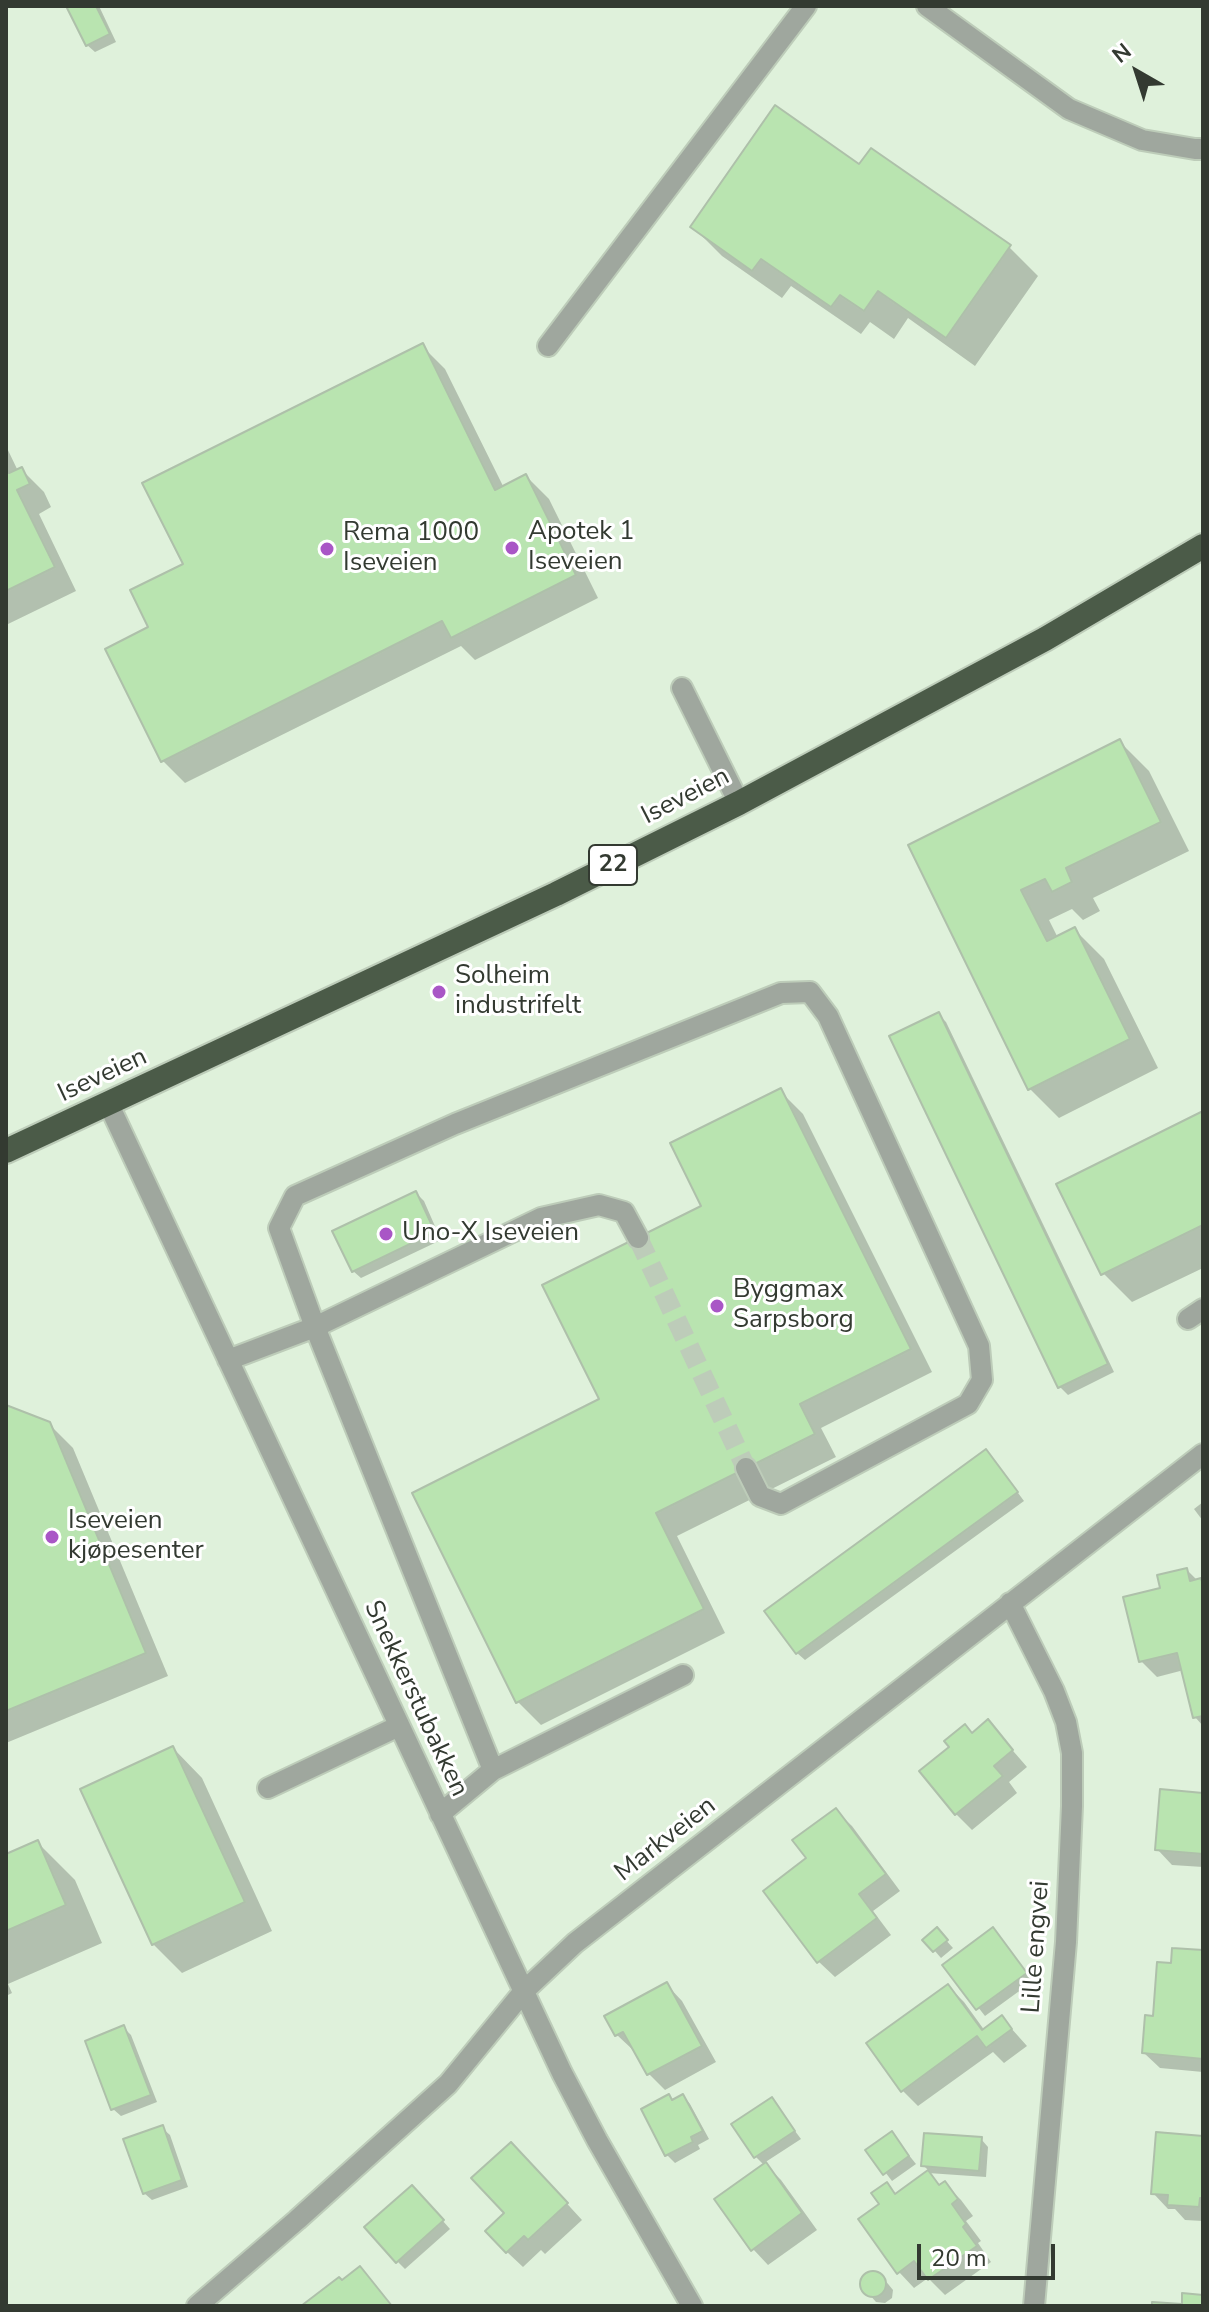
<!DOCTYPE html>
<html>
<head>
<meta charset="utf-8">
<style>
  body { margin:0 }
  #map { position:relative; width:1209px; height:2312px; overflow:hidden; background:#dff1db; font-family:"Nunito Sans",sans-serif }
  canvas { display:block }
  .frame { position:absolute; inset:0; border:8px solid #333a31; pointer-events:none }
  .north { position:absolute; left:1097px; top:32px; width:80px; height:80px; -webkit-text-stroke:6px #fff; paint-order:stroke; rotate:321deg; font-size:22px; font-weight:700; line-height:32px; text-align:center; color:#333a31 }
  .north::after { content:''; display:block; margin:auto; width:28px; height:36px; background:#333a31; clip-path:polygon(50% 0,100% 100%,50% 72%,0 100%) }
  .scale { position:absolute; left:917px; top:2244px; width:138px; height:36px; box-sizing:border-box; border:4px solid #333a31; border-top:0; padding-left:10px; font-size:24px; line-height:28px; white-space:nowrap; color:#333a31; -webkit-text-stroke:6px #fff; paint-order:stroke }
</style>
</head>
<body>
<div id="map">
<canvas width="1209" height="2312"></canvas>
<div class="frame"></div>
<div class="north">N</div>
<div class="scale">20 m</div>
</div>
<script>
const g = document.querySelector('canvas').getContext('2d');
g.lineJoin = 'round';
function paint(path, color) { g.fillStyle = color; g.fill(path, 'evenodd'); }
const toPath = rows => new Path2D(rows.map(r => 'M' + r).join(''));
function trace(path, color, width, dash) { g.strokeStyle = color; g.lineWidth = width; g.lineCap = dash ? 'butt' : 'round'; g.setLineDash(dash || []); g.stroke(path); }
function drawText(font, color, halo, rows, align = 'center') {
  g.font = font + ' "Nunito Sans",sans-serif'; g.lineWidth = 6; g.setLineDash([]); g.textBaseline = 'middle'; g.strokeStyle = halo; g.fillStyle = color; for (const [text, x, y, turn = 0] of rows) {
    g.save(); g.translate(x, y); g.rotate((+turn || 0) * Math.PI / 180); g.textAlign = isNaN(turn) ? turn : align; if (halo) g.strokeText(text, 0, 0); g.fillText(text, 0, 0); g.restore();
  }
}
const shadow = toPath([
  [70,6,99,6,116,42,95,52,87,45],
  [860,167,1009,247,1038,276,975,366,908,318,894,339,870,322,861,334,791,286,782,298,722,256,693,227],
  [422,346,445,369,504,488,526,476,549,499,598,598,475,660,461,646,185,783,162,760,186,565],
  [6,446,18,471,21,469,44,492,51,507,39,514,76,591,6,625],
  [1120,742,1149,771,1189,851,1093,898,1100,911,1083,920,1072,909,1049,920,1058,938,1074,929,1104,959,1158,1068,1059,1118,1030,1089,910,846],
  [939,1015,946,1022,1114,1372,1068,1395,1060,1387,892,1037],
  [780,1091,803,1114,932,1372,821,1428,836,1457,677,1536,725,1633,541,1725,518,1702,601,1400,704,1207],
  [1203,1113,1203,1268,1132,1302,1103,1273],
  [416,1193,424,1201,441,1240,361,1278,353,1271],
  [6,1407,49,1424,73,1448,168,1676,6,1743],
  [993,1459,1024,1501,805,1660,797,1653],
  [1203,1502,1203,1521,1194,1509],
  [1187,1570,1198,1581,1203,1583,1203,1726,1195,1717,1184,1670,1157,1677,1141,1661,1163,1589],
  [988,1722,1027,1767,1009,1782,1017,1793,972,1830,956,1814,922,1772],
  [173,1748,202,1778,272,1931,182,1973,153,1944],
  [1203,1795,1203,1867,1172,1865,1157,1849],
  [836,1811,852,1826,900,1891,873,1911,891,1935,835,1977,819,1962,765,1891,809,1859],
  [37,1842,75,1880,102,1943,8,1984,12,1993,6,1996,6,1856],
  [944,1938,953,1948,941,1958,934,1950],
  [1000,1938,1033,1981,985,2016,945,1965],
  [1203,1952,1203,2072,1160,2068,1144,2053,1155,2018],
  [667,1985,682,2001,716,2062,665,2090,649,2074,635,2049,633,2050,617,2035],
  [948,1986,964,2002,985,2031,1002,2018,1027,2046,1004,2063,993,2052,918,2106,903,2091],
  [124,2028,131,2035,157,2102,121,2116,113,2109],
  [683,2096,690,2104,709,2139,698,2145,700,2149,675,2163,667,2155,644,2110,673,2101],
  [771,2099,801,2139,764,2163,781,2180,817,2230,768,2265,753,2249,764,2165,755,2156],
  [162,2128,170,2135,188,2187,152,2200,144,2193],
  [892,2134,916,2164,892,2181,868,2150],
  [1203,2138,1203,2221,1185,2220,1175,2209,1168,2209,1153,2193],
  [981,2139,988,2147,986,2177,928,2173,941,2186,945,2184,961,2200,973,2216,966,2221,981,2241,978,2243,991,2262,945,2295,928,2278,914,2288,899,2272,882,2205,886,2185,896,2195,929,2171,923,2165],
  [527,2160,582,2220,545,2254,541,2250,523,2267,507,2252,506,2214],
  [420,2195,450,2229,405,2269,398,2262],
  [871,2273,880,2274,893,2290,892,2298,885,2303,876,2302,863,2287,864,2278]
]);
const building = toPath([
  [66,6,96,6,110,34,86,46,66,6],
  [775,105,859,164,871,148,1011,245,946,338,878,291,864,311,840,295,831,307,761,259,752,271,690,227,775,105],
  [423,343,495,490,526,474,576,575,451,638,442,621,161,762,105,649,148,627,130,590,183,564,142,483,423,343],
  [6,466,9,473,22,467,30,484,17,490,55,567,6,591,6,466],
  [1120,739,1161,822,1066,868,1072,882,1052,892,1045,879,1021,890,1047,941,1075,927,1130,1039,1028,1090,908,845,1120,739],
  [939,1012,1108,1364,1058,1388,889,1036,939,1012],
  [781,1088,911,1349,800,1404,815,1434,656,1513,704,1609,516,1703,412,1493,599,1399,542,1285,701,1206,670,1143,781,1088],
  [1203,1111,1203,1225,1101,1275,1056,1184,1203,1111],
  [416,1191,435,1232,352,1272,332,1231,416,1191],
  [6,1405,50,1422,146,1653,6,1711,6,1405],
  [986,1449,1018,1492,796,1654,764,1611,986,1449],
  [1187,1568,1190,1581,1201,1578,1203,1585,1203,1716,1193,1718,1177,1653,1139,1662,1123,1597,1160,1588,1157,1575,1187,1568],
  [988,1719,1013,1750,994,1766,1003,1776,955,1815,919,1771,949,1747,944,1741,965,1724,972,1733,988,1719],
  [173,1746,245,1902,152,1945,80,1789,173,1746],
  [1160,1789,1203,1793,1203,1854,1155,1850,1160,1789],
  [836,1808,886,1874,859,1894,877,1918,817,1963,763,1891,806,1858,792,1840,836,1808],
  [38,1840,66,1905,6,1931,6,1854,38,1840],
  [937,1927,948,1940,933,1952,922,1940,937,1927],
  [993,1927,1027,1973,976,2010,942,1965,993,1927],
  [1172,1948,1203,1950,1203,2059,1142,2053,1145,2015,1153,2016,1157,1962,1171,1963,1172,1948],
  [667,1982,702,2046,647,2075,623,2032,615,2036,604,2016,667,1982],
  [948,1984,982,2030,1002,2015,1012,2029,986,2048,977,2036,901,2092,866,2043,948,1984],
  [124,2025,151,2095,111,2110,85,2041,124,2025],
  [669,2094,672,2100,683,2094,703,2131,691,2137,693,2142,665,2156,641,2109,669,2094],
  [772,2097,795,2131,754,2158,731,2124,772,2097],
  [163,2125,182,2180,143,2194,123,2139,163,2125],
  [892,2131,909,2156,883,2175,865,2150,892,2131],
  [1156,2132,1203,2136,1203,2198,1200,2198,1199,2207,1167,2205,1168,2195,1151,2194,1156,2132],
  [924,2133,982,2137,979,2171,921,2166,924,2133],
  [511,2142,568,2203,528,2240,524,2236,506,2253,485,2231,504,2213,471,2178,511,2142],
  [766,2162,802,2213,751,2251,714,2199,766,2162],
  [928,2170,939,2185,945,2181,958,2199,952,2204,966,2224,963,2227,977,2246,928,2280,914,2261,897,2274,858,2219,879,2204,871,2193,887,2182,895,2194,928,2170],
  [412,2185,444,2220,396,2263,364,2227,412,2185],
  [360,2266,392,2306,301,2306,339,2277,342,2280,360,2266],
  '860 2284a13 13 0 1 1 26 0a13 13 0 1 1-26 0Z',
  [1182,2293,1203,2295,1202,2306,1152,2306,1152,2302,1182,2304,1182,2293]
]);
const minorTunnel = toPath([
  [638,1238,746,1468]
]);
const minor = toPath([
  [927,6,1069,109,1142,140,1195,149,1203,149],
  [548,346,806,6],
  [682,688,739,803],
  [109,1105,562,2073,597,2140,692,2306],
  [1188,1319,1203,1309],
  [228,1360,315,1327,279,1228,295,1196,455,1124,781,993,810,992,828,1016,979,1346,982,1380,968,1404,781,1504,760,1496,746,1468],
  [1010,1603,1054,1691,1066,1722,1072,1753,1072,1806,1066,1942,1034,2306],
  [493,1770,683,1675],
  [268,1788,399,1726],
  [440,1814,493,1770,315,1327,541,1218,599,1205,624,1212,638,1238],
  [197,2306,297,2220,448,2084,524,1991,575,1943,1203,1454]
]);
const highway = toPath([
  [6,1151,556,894,739,803,1045,639,1203,546]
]);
const markers = [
  [512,548,8,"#a956c6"],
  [327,549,8,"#a956c6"],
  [439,992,8,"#a956c6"],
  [386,1234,8,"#a956c6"],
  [717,1306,8,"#a956c6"],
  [52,1537,8,"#a956c6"]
];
const shields = [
  [613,865,48]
];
const shieldNames = [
  ["22",613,865]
];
const poiNames = [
  ["Apotek 1",528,533],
  ["Iseveien",528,563],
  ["Rema 1000",343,534],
  ["Iseveien",343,564],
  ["Solheim",455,977],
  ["industrifelt",455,1007],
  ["Uno-X Iseveien",402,1234],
  ["Byggmax",733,1291],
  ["Sarpsborg",733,1321],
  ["Iseveien",68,1522],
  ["kjøpesenter",68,1552]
];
const streetNames = [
  ["Iseveien",686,797,-27],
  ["Iseveien",103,1076,-25],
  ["Snekkerstubakken",415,1699,65],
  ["Markveien",666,1840,-38],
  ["Lille engvei",1037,1947,-86]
];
paint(shadow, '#0003');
paint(building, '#b9e4b0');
trace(building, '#aec0aa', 2);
trace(minorTunnel, '#bdccb9', 20, [20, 10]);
trace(minor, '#bdccb9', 24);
trace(highway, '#bdccb9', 28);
trace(minor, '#9fa79e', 20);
trace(highway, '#4b5b48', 24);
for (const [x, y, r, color] of markers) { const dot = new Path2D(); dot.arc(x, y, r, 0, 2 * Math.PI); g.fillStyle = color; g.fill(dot); trace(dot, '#fff', 3); }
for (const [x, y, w] of shields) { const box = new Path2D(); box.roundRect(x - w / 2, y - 20, w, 40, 6); g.fillStyle = '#fff'; g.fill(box); trace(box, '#333a31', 2); }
drawText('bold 24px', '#333a31', null, shieldNames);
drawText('26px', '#333a31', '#fff', poiNames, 'left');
drawText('26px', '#333a31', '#fff', streetNames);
</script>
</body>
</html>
